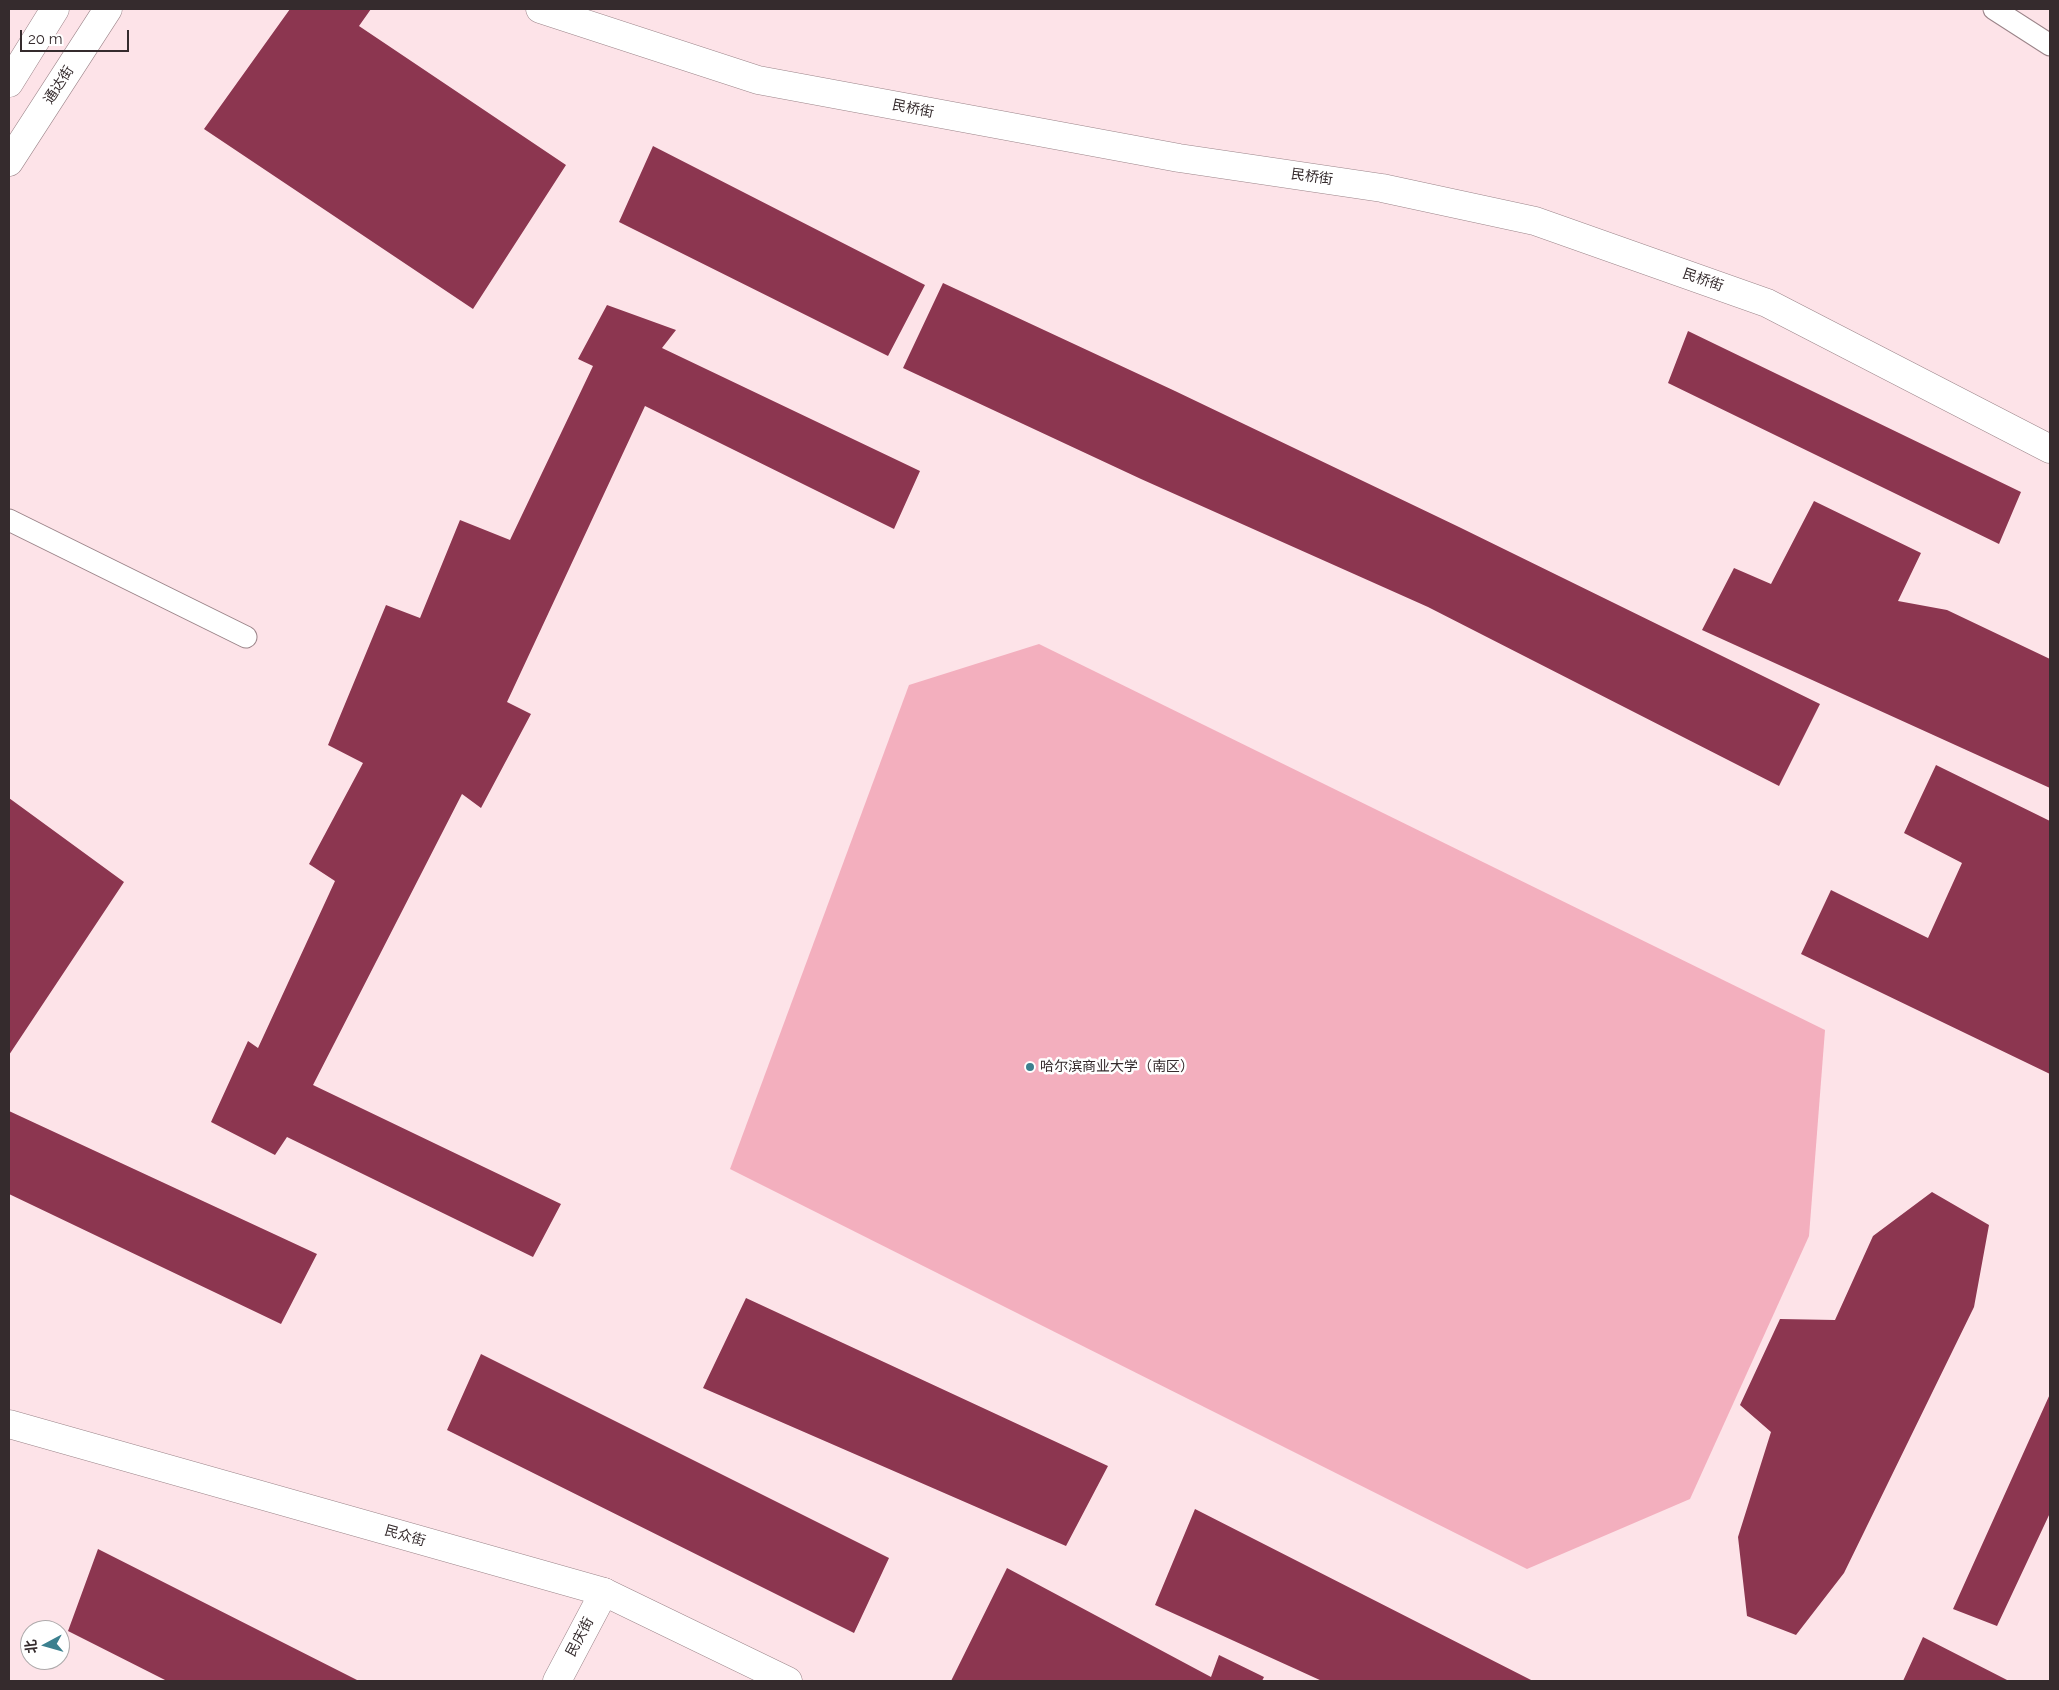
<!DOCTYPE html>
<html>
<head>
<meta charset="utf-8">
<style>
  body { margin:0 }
  #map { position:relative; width:2059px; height:1690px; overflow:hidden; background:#fde3e8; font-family:Raleway,"Noto Sans SC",sans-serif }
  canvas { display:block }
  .frame { position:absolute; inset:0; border:10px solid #352b2d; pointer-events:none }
  .north { position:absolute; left:20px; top:1620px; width:50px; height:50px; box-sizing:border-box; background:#fff; border:1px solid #aeaaab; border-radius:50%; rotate:264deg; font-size:14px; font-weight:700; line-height:20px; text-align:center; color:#352b2d }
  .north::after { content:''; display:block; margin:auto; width:18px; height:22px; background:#3c808f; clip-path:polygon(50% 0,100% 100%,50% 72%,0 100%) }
  .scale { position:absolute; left:20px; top:30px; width:109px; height:22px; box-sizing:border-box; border:2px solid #352b2d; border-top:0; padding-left:6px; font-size:15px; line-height:18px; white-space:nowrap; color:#352b2d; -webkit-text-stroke:4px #fff; paint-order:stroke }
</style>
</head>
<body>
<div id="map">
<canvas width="2059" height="1690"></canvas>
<div class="frame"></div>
<div class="north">北</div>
<div class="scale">20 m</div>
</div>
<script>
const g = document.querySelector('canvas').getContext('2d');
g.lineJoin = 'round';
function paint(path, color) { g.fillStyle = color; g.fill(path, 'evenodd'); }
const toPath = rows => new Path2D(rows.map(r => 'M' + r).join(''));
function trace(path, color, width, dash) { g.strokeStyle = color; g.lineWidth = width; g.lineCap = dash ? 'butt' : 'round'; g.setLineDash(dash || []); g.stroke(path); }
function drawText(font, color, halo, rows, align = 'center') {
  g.font = font + ' Raleway,"Noto Sans SC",sans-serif'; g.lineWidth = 5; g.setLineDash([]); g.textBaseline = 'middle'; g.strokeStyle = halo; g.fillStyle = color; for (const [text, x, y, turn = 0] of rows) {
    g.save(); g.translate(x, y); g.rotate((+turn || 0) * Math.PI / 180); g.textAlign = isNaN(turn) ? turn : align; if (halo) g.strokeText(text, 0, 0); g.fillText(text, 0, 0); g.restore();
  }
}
const green = toPath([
  [1039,644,1825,1030,1809,1236,1690,1499,1527,1569,730,1169,909,685]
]);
const building = toPath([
  [290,9,371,9,359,26,566,165,473,309,204,129],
  [653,146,925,285,888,356,619,222],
  [943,283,1175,391,1459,527,1820,704,1779,786,1428,607,1141,479,903,368],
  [607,305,676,330,662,348,920,471,894,529,645,406,507,702,531,714,481,808,462,794,313,1085,561,1204,533,1257,287,1137,275,1155,211,1122,248,1041,258,1048,335,881,309,864,363,763,328,745,386,605,420,618,460,520,510,540,593,366,578,359],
  [1688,331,2021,492,1999,544,1668,383],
  [1814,501,1921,553,1898,601,1947,610,2050,659,2050,788,1702,630,1734,568,1771,584],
  [1936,765,2050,821,2050,1074,1801,954,1831,890,1928,938,1962,863,1904,833],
  [9,798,124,882,9,1055],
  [9,1111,317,1254,281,1324,9,1194],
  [1932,1192,1989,1225,1974,1307,1844,1573,1796,1635,1747,1616,1738,1537,1771,1432,1740,1405,1780,1319,1835,1320,1873,1236],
  [746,1298,1108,1466,1066,1546,703,1388],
  [481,1354,889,1558,854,1633,447,1430],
  [2050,1394,2050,1513,1997,1626,1953,1609],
  [1195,1509,1533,1681,1322,1681,1155,1605],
  [98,1549,359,1681,167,1681,68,1631],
  [1007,1568,1211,1677,1219,1655,1264,1677,1262,1681,951,1681],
  [1923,1637,2009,1681,1903,1681]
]);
const service = toPath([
  [1994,9,2050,45],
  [9,520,246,637]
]);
const tertiary = toPath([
  [540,9,758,80,1179,158,1382,188,1535,221,1767,303,2050,449],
  [557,1681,604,1592]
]);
const secondary = toPath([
  [9,83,55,9],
  [9,162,108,9],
  [9,1424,604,1592,788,1681]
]);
const markers = [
  [1030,1067,5,"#3c808f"]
];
const streetNames = [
  ["通达街",59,85,-57],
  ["民桥街",913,109,11],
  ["民桥街",1312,177,8],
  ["民桥街",1703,280,19],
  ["民众街",405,1536,16],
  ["民庆街",580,1637,-62]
];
const poiNames = [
  ["哈尔滨商业大学（南区）",1040,1067]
];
paint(green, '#f3afbe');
paint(building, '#8c3650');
trace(service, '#9b8489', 23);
trace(tertiary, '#9b8489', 29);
trace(secondary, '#9b8489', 29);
trace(service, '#fff', 21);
trace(tertiary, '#fff', 28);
trace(secondary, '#fff', 28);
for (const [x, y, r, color] of markers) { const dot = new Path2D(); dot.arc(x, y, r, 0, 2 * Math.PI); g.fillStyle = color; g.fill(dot); trace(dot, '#fff', 2); }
drawText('14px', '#352b2d', '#fff', streetNames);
drawText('14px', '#352b2d', '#fff', poiNames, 'left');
</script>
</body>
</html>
